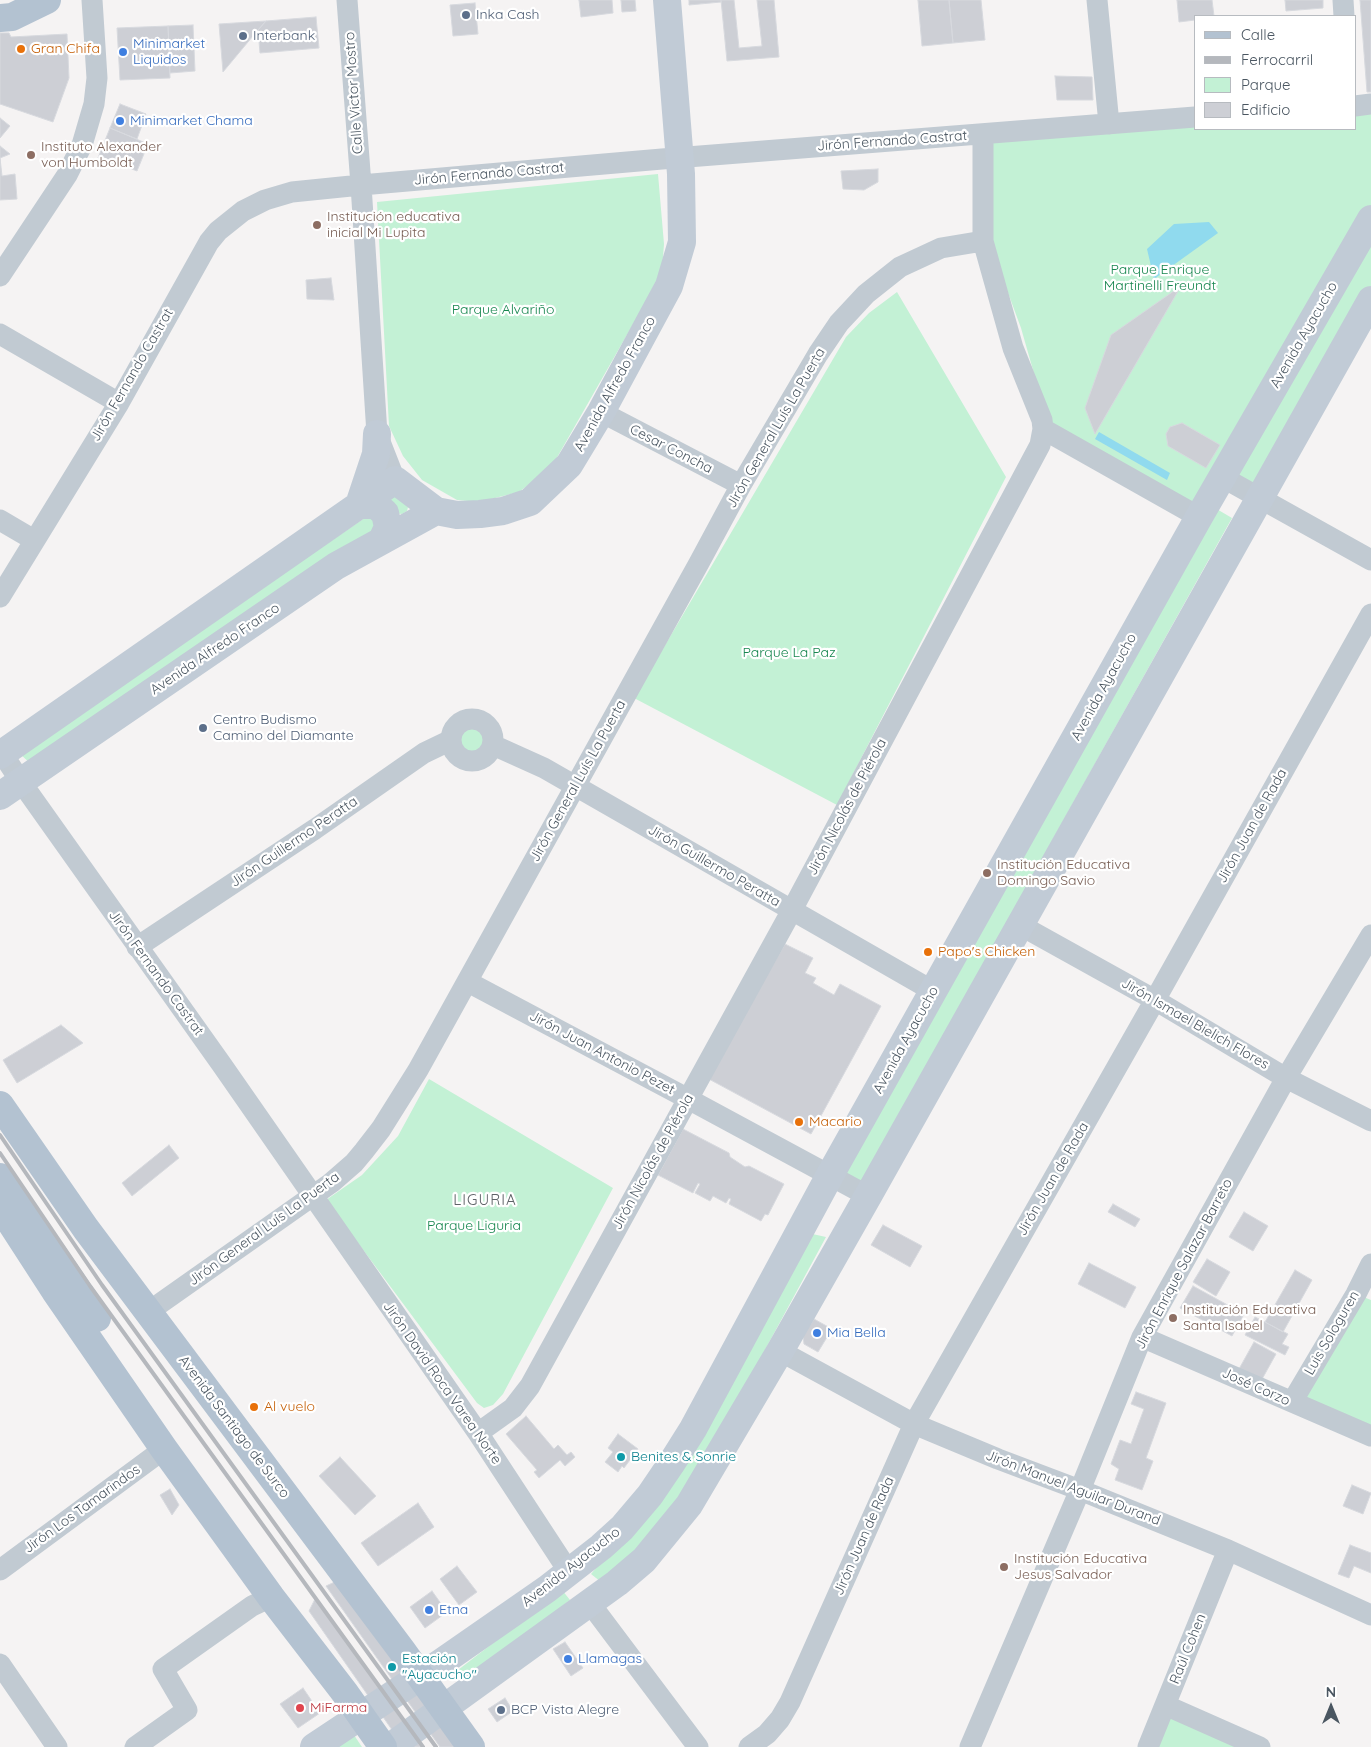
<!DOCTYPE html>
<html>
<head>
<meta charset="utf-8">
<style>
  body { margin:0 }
  #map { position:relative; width:1371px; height:1747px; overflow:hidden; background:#f5f3f3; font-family:Quicksand,sans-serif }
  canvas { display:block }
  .legend { position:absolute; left:1194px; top:15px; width:162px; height:115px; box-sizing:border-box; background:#fff; border:1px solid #b7bbc0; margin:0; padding:6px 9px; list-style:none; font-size:15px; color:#4a5661 }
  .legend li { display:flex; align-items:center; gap:10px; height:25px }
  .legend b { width:25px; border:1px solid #b7bbc0 }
  .north { position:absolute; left:1306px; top:1682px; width:50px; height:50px; -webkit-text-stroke:4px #fff; paint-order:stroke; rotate:0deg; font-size:14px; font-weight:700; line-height:20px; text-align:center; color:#4a5661 }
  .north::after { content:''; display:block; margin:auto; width:18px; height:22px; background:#4a5661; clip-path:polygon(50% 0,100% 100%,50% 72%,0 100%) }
</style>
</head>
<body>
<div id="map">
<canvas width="1371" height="1747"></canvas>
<ul class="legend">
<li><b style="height:6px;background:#b3c2d1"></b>Calle</li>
<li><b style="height:6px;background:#b5b8bd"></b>Ferrocarril</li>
<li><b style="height:14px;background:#c3f1d5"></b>Parque</li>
<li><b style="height:14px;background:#cdcfd5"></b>Edificio</li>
</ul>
<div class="north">N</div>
</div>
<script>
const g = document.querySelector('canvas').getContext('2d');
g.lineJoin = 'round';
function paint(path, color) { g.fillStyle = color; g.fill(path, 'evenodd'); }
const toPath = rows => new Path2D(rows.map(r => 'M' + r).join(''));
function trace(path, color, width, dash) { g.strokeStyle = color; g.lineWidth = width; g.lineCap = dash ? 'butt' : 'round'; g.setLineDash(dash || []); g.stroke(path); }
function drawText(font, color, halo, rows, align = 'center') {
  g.font = font + ' Quicksand,sans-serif'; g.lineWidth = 4.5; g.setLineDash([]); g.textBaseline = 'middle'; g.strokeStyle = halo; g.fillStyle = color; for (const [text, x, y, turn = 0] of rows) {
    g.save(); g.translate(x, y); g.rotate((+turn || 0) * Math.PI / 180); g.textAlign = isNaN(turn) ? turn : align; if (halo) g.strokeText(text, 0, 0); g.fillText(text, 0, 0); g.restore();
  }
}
const green = toPath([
  [1371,113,1371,207,1191,522,1053,440,1021,328,990,244,990,141,1195,126,1195,129,1355,129,1355,115],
  [658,174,664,244,662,270,640,312,551,468,519,492,479,502,457,500,422,480,403,456,389,426,377,202],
  [1371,219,1371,300,1260,499,1222,477],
  [897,292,1006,477,837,805,634,698,846,337,869,313],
  [388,492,409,503,407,511,402,514,394,513],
  [1215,508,1232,518,860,1185,841,1175],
  [372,513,378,536,32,765,19,753],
  '459 741a13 13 0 1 1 26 0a13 13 0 1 1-26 0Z',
  [429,1079,613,1188,503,1394,493,1405,484,1408,477,1403,326,1200,362,1175,398,1136],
  [808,1233,826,1237,699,1472,645,1546,601,1582,591,1574,660,1494],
  [1356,1294,1371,1300,1371,1436,1292,1402],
  [562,1590,570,1600,466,1681,458,1670],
  [1168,1714,1239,1747,1154,1747],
  [352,1732,362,1747,329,1747]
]);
const water = toPath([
  [1209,222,1218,233,1154,279,1147,249,1174,224],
  [1099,432,1170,473,1167,480,1095,439]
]);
const building = toPath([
  [579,0,612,0,613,13,581,17,579,0],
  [621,0,635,0,636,11,622,12,621,0],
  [689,0,721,0,721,2,689,5,689,0],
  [721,0,734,0,739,48,762,46,757,0,774,0,779,57,727,61,721,0],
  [918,0,949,0,953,43,922,46,918,0],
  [949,0,981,0,985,40,953,43,949,0],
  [1177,0,1212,0,1214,16,1195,16,1195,20,1179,22,1177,0],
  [1285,0,1323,0,1323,8,1286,11,1285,0],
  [1360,0,1371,0,1371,92,1367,92,1360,0],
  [475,3,478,34,453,36,450,5,475,3],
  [316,17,319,48,260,53,258,30,266,21,316,17],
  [266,21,258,30,223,72,219,24,266,21],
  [193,25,195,71,170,73,168,26,193,25],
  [168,26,170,78,120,80,117,28,168,26],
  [0,33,9,33,11,37,67,34,69,78,53,122,0,104,0,33],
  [1055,76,1092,77,1093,100,1057,100,1055,76],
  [120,104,146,114,137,139,110,128,120,104],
  [0,118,10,126,0,138,0,118],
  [110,128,148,144,137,171,124,166,125,162,118,159,116,165,98,158,110,128],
  [0,146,10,154,0,158,2,176,15,174,17,199,0,200,0,146],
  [878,169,878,182,864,190,843,189,841,171,878,169],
  [331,278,334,300,307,299,306,280,331,278],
  [1181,286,1095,434,1085,408,1111,335,1181,286],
  [1182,423,1220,445,1206,468,1168,446,1166,434,1170,427,1182,423],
  [785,944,813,958,805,973,816,978,813,983,834,995,840,984,881,1006,811,1134,707,1078,785,944],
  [61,1025,83,1043,17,1083,3,1060,61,1025],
  [683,1129,729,1153,730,1157,745,1167,749,1166,784,1184,768,1215,765,1214,761,1221,729,1204,731,1199,729,1198,726,1203,713,1196,710,1201,695,1193,700,1184,698,1183,693,1193,658,1175,683,1129],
  [169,1145,179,1158,132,1196,122,1183,169,1145],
  [1113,1204,1140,1219,1135,1227,1108,1212,1113,1204],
  [1244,1212,1268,1226,1253,1251,1229,1237,1244,1212],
  [883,1225,922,1246,910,1267,871,1245,883,1225],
  [1207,1259,1230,1272,1216,1296,1193,1282,1207,1259],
  [1089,1263,1136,1287,1125,1308,1078,1284,1089,1263],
  [1295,1270,1312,1280,1283,1332,1265,1322,1295,1270],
  [1193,1286,1244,1314,1232,1336,1180,1308,1193,1286],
  [1255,1317,1288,1334,1282,1344,1289,1347,1285,1355,1245,1335,1255,1317],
  [814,1319,832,1329,818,1352,804,1344,803,1336,814,1319],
  [1254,1342,1276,1354,1261,1381,1239,1369,1254,1342],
  [1136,1392,1166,1403,1146,1458,1153,1461,1142,1490,1115,1480,1119,1469,1111,1464,1120,1440,1131,1444,1144,1409,1131,1404,1136,1392],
  [526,1416,554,1449,558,1445,567,1455,571,1452,575,1457,565,1466,560,1460,539,1478,534,1472,537,1470,506,1434,526,1416],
  [618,1434,638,1449,624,1468,622,1466,618,1472,605,1462,613,1452,608,1448,618,1434],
  [340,1457,376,1496,355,1515,319,1476,340,1457],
  [1352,1485,1371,1493,1363,1514,1343,1506,1352,1485],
  [170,1489,179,1505,172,1515,160,1495,170,1489],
  [418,1503,434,1527,378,1566,361,1543,418,1503],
  [1350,1545,1371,1553,1371,1573,1354,1566,1349,1578,1338,1574,1350,1545],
  [457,1566,477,1592,459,1605,440,1579,457,1566],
  [339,1580,460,1747,440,1747,326,1586,339,1580],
  [432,1591,447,1612,425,1628,410,1607,432,1591],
  [315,1599,421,1747,404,1747,309,1611,315,1599],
  [565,1642,583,1668,571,1676,553,1649,565,1642],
  [303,1688,320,1713,298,1728,280,1704,303,1688],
  [505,1698,513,1711,497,1722,488,1709,505,1698]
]);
const street = toPath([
  [347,0,361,185,377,434,395,480],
  [1097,0,1109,124],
  [1343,0,1344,16],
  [1355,106,1371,104],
  [0,276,67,175,82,145,94,104,97,78,92,0],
  [0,334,119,403],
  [601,412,741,485],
  [1043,429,1199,517],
  [1222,477,1371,560],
  [0,520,34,540],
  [0,597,119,403,209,242,218,231,243,211,265,200,292,192,361,185,662,159,1195,117],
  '451 740a21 21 0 1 1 42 0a21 21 0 1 1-42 0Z',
  [493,745,544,768,933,991],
  [0,750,21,782,222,1065,478,1433,569,1572],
  [1020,925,1155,1000,1286,1078,1371,1121],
  [137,947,315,829,424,753,451,740],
  [468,982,679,1094,868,1196],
  [148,1312,331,1183,354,1163,364,1151,381,1129,418,1070,699,563,741,485,818,354,839,323,866,294,900,267,941,248,983,241],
  [1142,1337,1371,1436],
  [780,1351,914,1424,998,1459,1080,1490,1228,1550,1371,1615],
  [1292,1402,1356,1294,1371,1264],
  [478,1433,513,1408,530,1386,792,910,1040,445,1043,429,1042,420,1013,348,983,241,983,134],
  [0,1570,164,1449],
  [589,1602,698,1747],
  [0,1664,57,1747],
  [1165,1705,1260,1747],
  [135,1747,187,1710,163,1669,252,1606,271,1597],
  [749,1747,767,1734,780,1719,790,1702,914,1424,1155,1000,1371,614],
  [970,1747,1080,1490,1142,1337,1286,1078,1371,935],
  [1148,1747,1228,1550]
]);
const secondary = toPath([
  [377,434,376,454,359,505,373,505,378,507,385,513,388,527,382,540],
  [0,755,395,480,436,511,457,515,480,514,503,511,530,502,569,465,601,412,669,286,682,242,681,174,667,0],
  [0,796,336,566,436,511],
  [314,1747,442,1662,547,1589,601,1547,622,1528,650,1495,671,1464,693,1429,830,1175,1199,517,1371,219],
  [390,1747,617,1583,644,1560,689,1505,780,1351,868,1196,1371,300]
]);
const primary = toPath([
  [0,18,12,17,47,0],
  [0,1105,86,1229,403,1652,471,1747],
  [0,1177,97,1318],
  [0,1206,55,1291,164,1449,271,1597,345,1693,383,1747]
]);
const rail = toPath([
  [0,1135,102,1285,436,1747],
  [0,1153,90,1286,423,1747]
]);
const markers = [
  [466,15,5,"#5c6f8a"],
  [243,36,5,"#5c6f8a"],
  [21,49,5,"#e8710a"],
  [123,52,5,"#3f7fe0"],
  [120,121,5,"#3f7fe0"],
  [31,155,5,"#8d6e63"],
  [317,225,5,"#8d6e63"],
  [203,728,5,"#5c6f8a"],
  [987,873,5,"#8d6e63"],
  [928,952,5,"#e8710a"],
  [799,1122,5,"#e8710a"],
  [1173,1318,5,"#8d6e63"],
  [817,1333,5,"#3f7fe0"],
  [254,1407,5,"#e8710a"],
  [621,1457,5,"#0f9aa8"],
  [1004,1567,5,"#8d6e63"],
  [429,1610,5,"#3f7fe0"],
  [568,1659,5,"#3f7fe0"],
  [392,1667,5,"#0f9aa8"],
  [300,1708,5,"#e0444e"],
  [501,1710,5,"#5c6f8a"]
];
const serviceNames = [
  ["Inka Cash",476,15],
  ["Interbank",253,36],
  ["Centro Budismo",213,720],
  ["Camino del Diamante",213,736],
  ["BCP Vista Alegre",511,1710]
];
const shopNames = [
  ["Minimarket",133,44],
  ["Liquidos",133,60],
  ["Minimarket Chama",130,121],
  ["Mia Bella",827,1333],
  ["Etna",439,1610],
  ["Llamagas",578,1659]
];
const foodNames = [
  ["Gran Chifa",31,49],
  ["Papo's Chicken",938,952],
  ["Macario",809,1122],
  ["Al vuelo",264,1407]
];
const streetNames = [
  ["Calle Victor Mostro",354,93,-94],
  ["Jirón Fernando Castrat",892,141,-4],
  ["Jirón Fernando Castrat",489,174,-5],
  ["Avenida Ayacucho",1304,335,-60],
  ["Jirón Fernando Castrat",132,375,-60],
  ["Avenida Alfredo Franco",615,384,-61],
  ["Jirón General Luís La Puerta",776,428,-60],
  ["Cesar Concha",671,449,27],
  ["Avenida Alfredo Franco",215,649,-34],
  ["Avenida Ayacucho",1104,687,-61],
  ["Jirón General Luís La Puerta",578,781,-61],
  ["Jirón Nicolás de Piérola",847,807,-62],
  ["Jirón Juan de Rada",1252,826,-61],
  ["Jirón Guillermo Peratta",294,842,-34],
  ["Jirón Guillermo Peratta",714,866,30],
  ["Jirón Fernando Castrat",156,973,54],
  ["Jirón Ismael Bielich Flores",1195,1024,30],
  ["Avenida Ayacucho",906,1040,-61],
  ["Jirón Juan Antonio Pezet",602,1053,28],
  ["Jirón Nicolás de Piérola",653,1162,-61],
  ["Jirón Juan de Rada",1053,1179,-60],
  ["Jirón General Luís La Puerta",264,1229,-36],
  ["Jirón Enrique Salazar Barreto",1184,1264,-62],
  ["Luis Sologuren",1332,1333,-60],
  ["Jirón David Roca Varea Norte",442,1383,55],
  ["José Corzo",1256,1387,24],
  ["Avenida Santiago de Surco",234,1427,53],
  ["Jirón Manuel Aguilar Durand",1073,1488,21],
  ["Jirón Los Tamarindos",82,1509,-36],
  ["Jirón Juan de Rada",864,1536,-66],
  ["Avenida Ayacucho",571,1567,-38],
  ["Raúl Cohen",1188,1649,-68]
];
const educationNames = [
  ["Instituto Alexander",41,147],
  ["von Humboldt",41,163],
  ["Institución educativa",327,217],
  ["inicial Mi Lupita",327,233],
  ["Institución Educativa",997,865],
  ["Domingo Savio",997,881],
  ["Institución Educativa",1183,1310],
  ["Santa Isabel",1183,1326],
  ["Institución Educativa",1014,1559],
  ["Jesus Salvador",1014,1575]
];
const parkNames = [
  ["Parque Enrique",1160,270],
  ["Martinelli Freundt",1160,286],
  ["Parque Alvariño",503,310],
  ["Parque La Paz",789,653],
  ["Parque Liguria",474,1226]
];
const cultureNames = [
  ["Benites & Sonrie",631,1457],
  ["Estación",402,1659],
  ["\"Ayacucho\"",402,1675]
];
const healthNames = [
  ["MiFarma",310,1708]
];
const neighbourhoodNames = [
  ["LIGURIA",485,1200]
];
paint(green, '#c3f1d5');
paint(water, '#90daee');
paint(building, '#cdcfd5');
trace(building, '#d7d9de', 1);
trace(street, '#c1cad2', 21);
trace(secondary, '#c1cbd6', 28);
trace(primary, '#b3c2d1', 28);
trace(rail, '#b5b8bd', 4);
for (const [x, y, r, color] of markers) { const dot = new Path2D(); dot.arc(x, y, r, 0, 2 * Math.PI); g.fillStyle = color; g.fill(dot); trace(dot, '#fff', 2); }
drawText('14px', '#4e5e75', '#fff', serviceNames, 'left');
drawText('14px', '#366cbe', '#fff', shopNames, 'left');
drawText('14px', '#c56008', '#fff', foodNames, 'left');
drawText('14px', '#4a5661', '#fff', streetNames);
drawText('14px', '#785e54', '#fff', educationNames, 'left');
drawText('14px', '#17864f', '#fff', parkNames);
drawText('14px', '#0d838f', '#fff', cultureNames, 'left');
drawText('14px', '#be3a42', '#fff', healthNames, 'left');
g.letterSpacing = '1px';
drawText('15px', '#5f6368', '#fff', neighbourhoodNames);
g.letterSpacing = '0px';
</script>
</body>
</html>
